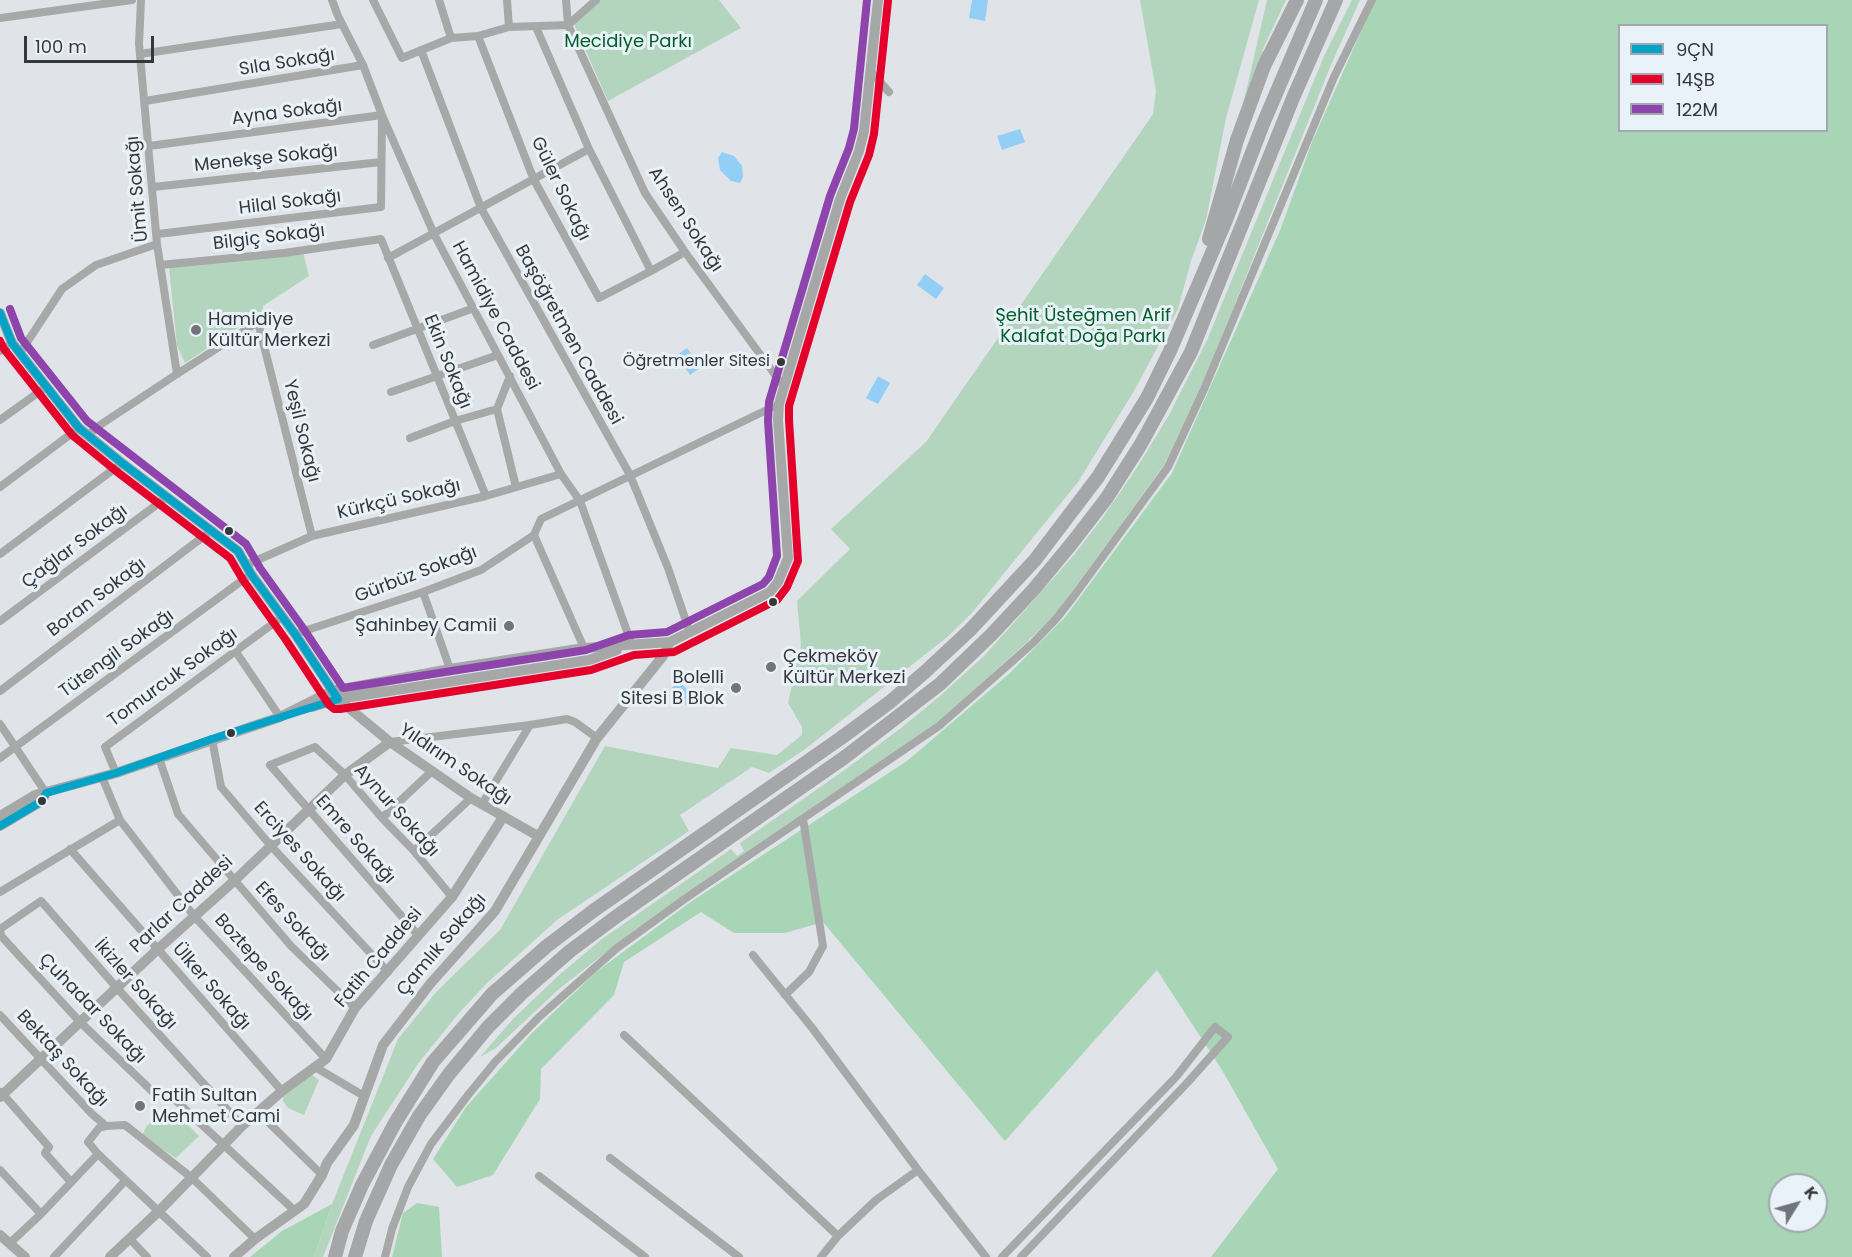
<!DOCTYPE html>
<html>
<head>
<meta charset="utf-8">
<style>
  body { margin:0 }
  #map { position:relative; width:1852px; height:1257px; overflow:hidden; background:#e0e4e8; font-family:Poppins,sans-serif }
  canvas { display:block }
  .legend { position:absolute; left:1618px; top:24px; width:210px; height:108px; box-sizing:border-box; background:#eaf2f9; border:2px solid #a2a8ad; margin:0; padding:8px 10px; list-style:none; font-size:18px; color:#35383b }
  .legend li { display:flex; align-items:center; gap:12px; height:30px }
  .legend b { width:30px; border:2px solid #a2a8ad }
  .north { position:absolute; left:1768px; top:1173px; width:60px; height:60px; box-sizing:border-box; background:#eaf2f9; border:2px solid #a2a8ad; border-radius:50%; rotate:53deg; font-size:16px; font-weight:700; line-height:24px; text-align:center; color:#35383b }
  .north::after { content:''; display:block; margin:auto; width:21px; height:27px; background:#717478; clip-path:polygon(50% 0,100% 100%,50% 72%,0 100%) }
  .scale { position:absolute; left:24px; top:36px; width:130px; height:27px; box-sizing:border-box; border:3px solid #35383b; border-top:0; padding-left:8px; font-size:18px; line-height:21px; white-space:nowrap; color:#35383b; -webkit-text-stroke:4px #eaf2f9; paint-order:stroke }
</style>
</head>
<body>
<div id="map">
<canvas width="1852" height="1257"></canvas>
<ul class="legend">
<li><b style="height:8px;background:#03a3c7"></b>9ÇN</li>
<li><b style="height:8px;background:#e4002b"></b>14ŞB</li>
<li><b style="height:8px;background:#8e44ad"></b>122M</li>
</ul>
<div class="north">K</div>
<div class="scale">100 m</div>
</div>
<script>
const g = document.querySelector('canvas').getContext('2d');
g.lineJoin = 'round';
function paint(path, color) { g.fillStyle = color; g.fill(path, 'evenodd'); }
const toPath = rows => new Path2D(rows.map(r => 'M' + r).join(''));
function trace(path, color, width, dash) { g.strokeStyle = color; g.lineWidth = width; g.lineCap = dash ? 'butt' : 'round'; g.setLineDash(dash || []); g.stroke(path); }
function drawText(font, color, halo, rows, align = 'center') {
  g.font = font + ' Poppins,sans-serif'; g.lineWidth = 6; g.setLineDash([]); g.textBaseline = 'middle'; g.strokeStyle = halo; g.fillStyle = color; for (const [text, x, y, turn = 0] of rows) {
    g.save(); g.translate(x, y); g.rotate((+turn || 0) * Math.PI / 180); g.textAlign = isNaN(turn) ? turn : align; if (halo) g.strokeText(text, 0, 0); g.fillText(text, 0, 0); g.restore();
  }
}
const green = toPath([
  [600,0,719,0,741,28,608,101,574,24],
  [1140,0,1259,0,1226,118,1206,220,1191,261,1178,309,1134,391,1078,482,971,614,946,638,804,750,769,773,752,767,680,815,689,831,557,920,486,984,459,1013,417,1065,371,1136,323,1257,314,1257,332,1204,398,1039,437,991,500,930,605,746,718,768,731,748,777,755,802,735,802,727,788,703,801,645,797,601,850,549,831,529,926,442,1153,114,1156,91],
  [1267,0,1286,0,1262,51,1265,52,1242,109],
  [1352,0,1360,0,1331,65,1207,373,1173,446,1164,465,1056,614,1027,642,937,723,636,929,559,989,496,1048,480,1057,513,1019,559,975,602,939,731,849,737,856,744,851,740,843,846,769,901,728,941,695,985,655,1073,556,1103,517,1136,469,1169,415,1207,340,1324,56],
  [303,252,309,276,263,306,263,311,185,363,177,346,169,267],
  [309,1073,319,1080,304,1115,288,1108,283,1101,283,1092],
  [172,1109,199,1136,176,1158,142,1136,146,1127,157,1115,161,1112]
]);
const forest = toPath([
  [1375,0,1852,0,1852,1257,1211,1257,1278,1169,1222,1070,1157,970,1005,1141,823,922,785,933,734,933,701,912,624,962,614,995,541,1069,540,1099,493,1175,457,1187,433,1159,466,1107,532,1033,596,972,692,901,907,761,1010,673,1066,616,1172,473,1281,228,1312,142],
  [1620,26,1826,26,1826,130,1620,130],
  [1780,1185,1816,1185,1816,1221,1780,1221],
  [417,1203,439,1207,442,1257,392,1257,403,1213],
  [332,1204,314,1257,250,1257,282,1231]
]);
const water = toPath([
  [972,0,988,0,985,21,969,18],
  [1020,129,1025,142,1002,150,997,136],
  [722,152,734,156,742,166,743,177,740,183,731,181,720,170,718,158],
  [925,274,944,288,936,299,917,285],
  [687,348,701,367,690,375,677,355],
  [878,376,890,383,878,404,866,398],
  [678,681,696,697,687,706,670,690]
]);
const street = toPath([
  [141,0,139,44,157,244,177,374],
  [332,0,338,16,363,65,382,115,434,234,561,474,580,501,632,645],
  [373,0,402,58,451,38,478,36,509,27,568,25,596,0],
  [439,0,451,38],
  [507,0,509,27],
  [566,0,568,25,645,193,685,252,784,387],
  [0,18,132,0],
  [536,27,589,149,651,271,685,252],
  [478,36,534,180,599,298,651,271],
  [421,50,481,208,630,475,668,568,690,633],
  [140,54,342,24],
  [872,73,889,92],
  [145,101,363,65],
  [149,146,382,115,381,207,158,234],
  [153,187,381,162],
  [388,258,589,149],
  [160,265,284,253,381,239,486,496],
  [373,345,474,308],
  [0,351,12,343],
  [20,353,62,289,96,265,157,244],
  [510,376,497,409,516,487],
  [391,392,498,355],
  [0,420,46,387],
  [88,435,100,425,177,374,258,322,312,536],
  [410,438,455,421,497,409],
  [0,487,79,428],
  [534,535,584,648],
  [0,554,122,463],
  [246,565,312,536,486,496,561,474],
  [423,592,450,669],
  [0,621,167,497],
  [295,634,423,592,481,570,534,535,541,519,779,404],
  [236,652,280,717],
  [0,691,212,530],
  [0,724,46,793],
  [212,739,221,787,271,846,388,972],
  [390,742,530,725,567,719,575,722,597,738],
  [0,758,251,574],
  [159,758,178,814,291,946,355,1008],
  [116,773,105,747,282,617],
  [102,777,120,820,194,916,326,1059],
  [482,804,530,725],
  [382,818,432,771],
  [70,849,282,1091],
  [414,851,471,798],
  [0,892,120,820],
  [0,929,41,901,117,988,242,1126],
  [0,932,2,937,80,1022,153,1092,172,1097,295,1211],
  [418,935,270,765,315,747,345,775,382,818,414,851,452,897],
  [753,955,813,1029,918,1170,986,1257],
  [785,995,809,972,823,946,803,819],
  [0,1015,92,1114,106,1126,125,1125,192,1178,255,1239],
  [624,1035,838,1236],
  [315,1067,364,1096],
  [1,1092,49,1147,45,1153,71,1182],
  [259,1113,322,1175],
  [106,1126,99,1128,88,1142,98,1154,207,1257],
  [610,1158,739,1257],
  [0,1170,41,1214],
  [539,1176,645,1257],
  [129,1238,147,1257],
  [10,1243,41,1214,98,1154],
  [54,1257,125,1181],
  [385,1257,392,1229,408,1187,431,1144,468,1095,495,1062,539,1017,617,948,686,898,939,726,1033,643,1056,619,1074,596,1168,467,1205,387,1334,77,1372,0],
  [821,1257,838,1236,876,1200,918,1170],
  [1002,1257,1176,1077,1215,1027,1228,1037,1187,1083,1021,1257]
]);
const secondary = toPath([
  [0,313,12,343,79,428,122,463,238,551,251,574,295,634,338,699,390,742,471,798,538,836],
  [312,707,338,699,589,660,617,650],
  [0,816,35,795,116,773,280,717,332,691,450,669,584,648,670,642,770,592,778,582,788,558,778,420,779,404,840,199,859,151,864,131,878,0],
  [0,826,42,801,46,793],
  [0,1097,158,949,234,881,345,775,390,742],
  [0,1235,25,1257],
  [110,1257,159,1211,242,1126,282,1091,326,1059,355,1008,452,897,503,817],
  [234,1257,255,1239,304,1204,322,1175,327,1163,354,1125,383,1045,430,984,495,911,597,738,663,656,670,642]
]);
const highway = toPath([
  [1209,239,1237,140,1264,66,1297,0],
  [335,1257,342,1231,362,1185,395,1123,433,1062,492,994,547,946,593,911,841,738,890,702,926,671,970,630,1035,560,1098,477,1147,398,1170,351,1226,220,1263,124,1316,0],
  [355,1257,366,1221,391,1165,419,1116,449,1074,488,1027,522,993,570,951,617,916,845,757,940,684,992,634,1034,589,1072,543,1106,499,1141,444,1191,352,1293,98,1336,0]
]);
const bus1 = toPath([
  [0,313,12,343,79,428,122,463,238,551,251,574,295,634,338,699],
  [0,826,42,801,46,793,116,773,212,739,338,699]
]);
const bus2 = toPath([
  [0,341,4,349,72,435,116,471,230,558,243,580,286,640,329,705,334,709,340,709,591,670,634,655,674,652,777,600,787,587,798,561,789,420,789,406,850,202,869,155,874,134,888,1]
]);
const bus3 = toPath([
  [10,309,21,338,87,421,246,544,260,568,303,628,343,688,586,650,629,635,667,632,763,584,769,577,777,556,768,421,769,402,830,196,849,148,854,129,867,0]
]);
const markers = [
  [196,330,6,"#717478"],
  [781,362,5,"#35383b"],
  [229,531,5,"#35383b"],
  [773,602,5,"#35383b"],
  [509,626,6,"#717478"],
  [771,667,6,"#717478"],
  [736,688,6,"#717478"],
  [231,733,5,"#35383b"],
  [42,801,5,"#35383b"],
  [140,1106,6,"#717478"]
];
const busNames = [
  ["Öğretmenler Sitesi",770,362]
];
const parkNames = [
  ["Mecidiye Parkı",628,42],
  ["Şehit Üsteğmen Arif",1083,316],
  ["Kalafat Doğa Parkı",1083,337]
];
const streetNames = [
  ["Sıla Sokağı",287,63,-9],
  ["Ayna Sokağı",287,113,-7],
  ["Menekşe Sokağı",266,159,-6],
  ["Ümit Sokağı",138,189,-95],
  ["Güler Sokağı",560,189,64],
  ["Hilal Sokağı",290,203,-7],
  ["Ahsen Sokağı",685,220,57],
  ["Bilgiç Sokağı",269,238,-7],
  ["Hamidiye Caddesi",495,316,62],
  ["Başöğretmen Caddesi",568,335,61],
  ["Ekin Sokağı",447,362,68],
  ["Yeşil Sokağı",301,431,76],
  ["Kürkçü Sokağı",399,500,-13],
  ["Çağlar Sokağı",75,547,-37],
  ["Gürbüz Sokağı",416,575,-21],
  ["Boran Sokağı",97,598,-37],
  ["Tütengil Sokağı",117,654,-36],
  ["Tomurcuk Sokağı",173,678,-36],
  ["Yıldırım Sokağı",455,765,34],
  ["Aynur Sokağı",396,811,48],
  ["Emre Sokağı",355,840,49],
  ["Erciyes Sokağı",299,852,48],
  ["Parlar Caddesi",182,905,-43],
  ["Efes Sokağı",292,922,47],
  ["Çamlık Sokağı",442,945,-50],
  ["Fatih Caddesi",379,958,-50],
  ["Boztepe Sokağı",263,968,48],
  ["İkizler Sokağı",135,985,48],
  ["Ülker Sokağı",211,987,49],
  ["Çuhadar Sokağı",92,1009,46],
  ["Bektaş Sokağı",62,1059,47]
];
const poiNames = [
  ["Hamidiye",208,320],
  ["Kültür Merkezi",208,341],
  ["Şahinbey Camii",497,626,"right"],
  ["Çekmeköy",783,657],
  ["Kültür Merkezi",783,678],
  ["Bolelli",724,678,"right"],
  ["Sitesi B Blok",724,699,"right"],
  ["Fatih Sultan",152,1096],
  ["Mehmet Cami",152,1117]
];
paint(green, '#b3d5be');
paint(forest, '#a8d5b6');
paint(water, '#93cef7');
trace(street, '#a7a8a8', 8);
trace(secondary, '#a6a8a8', 10);
trace(highway, '#a4a6a7', 14);
trace(bus1, '#03a3c7', 8);
trace(bus2, '#e4002b', 8);
trace(bus3, '#8e44ad', 8);
for (const [x, y, r, color] of markers) { const dot = new Path2D(); dot.arc(x, y, r, 0, 2 * Math.PI); g.fillStyle = color; g.fill(dot); trace(dot, '#eaf2f9', 2); }
drawText('16px', '#35383b', '#eaf2f9', busNames, 'right');
drawText('18px', '#005f29', '#eaf2f9', parkNames);
drawText('18px', '#35383b', '#eaf2f9', streetNames);
drawText('18px', '#35383b', '#eaf2f9', poiNames, 'left');
</script>
</body>
</html>
